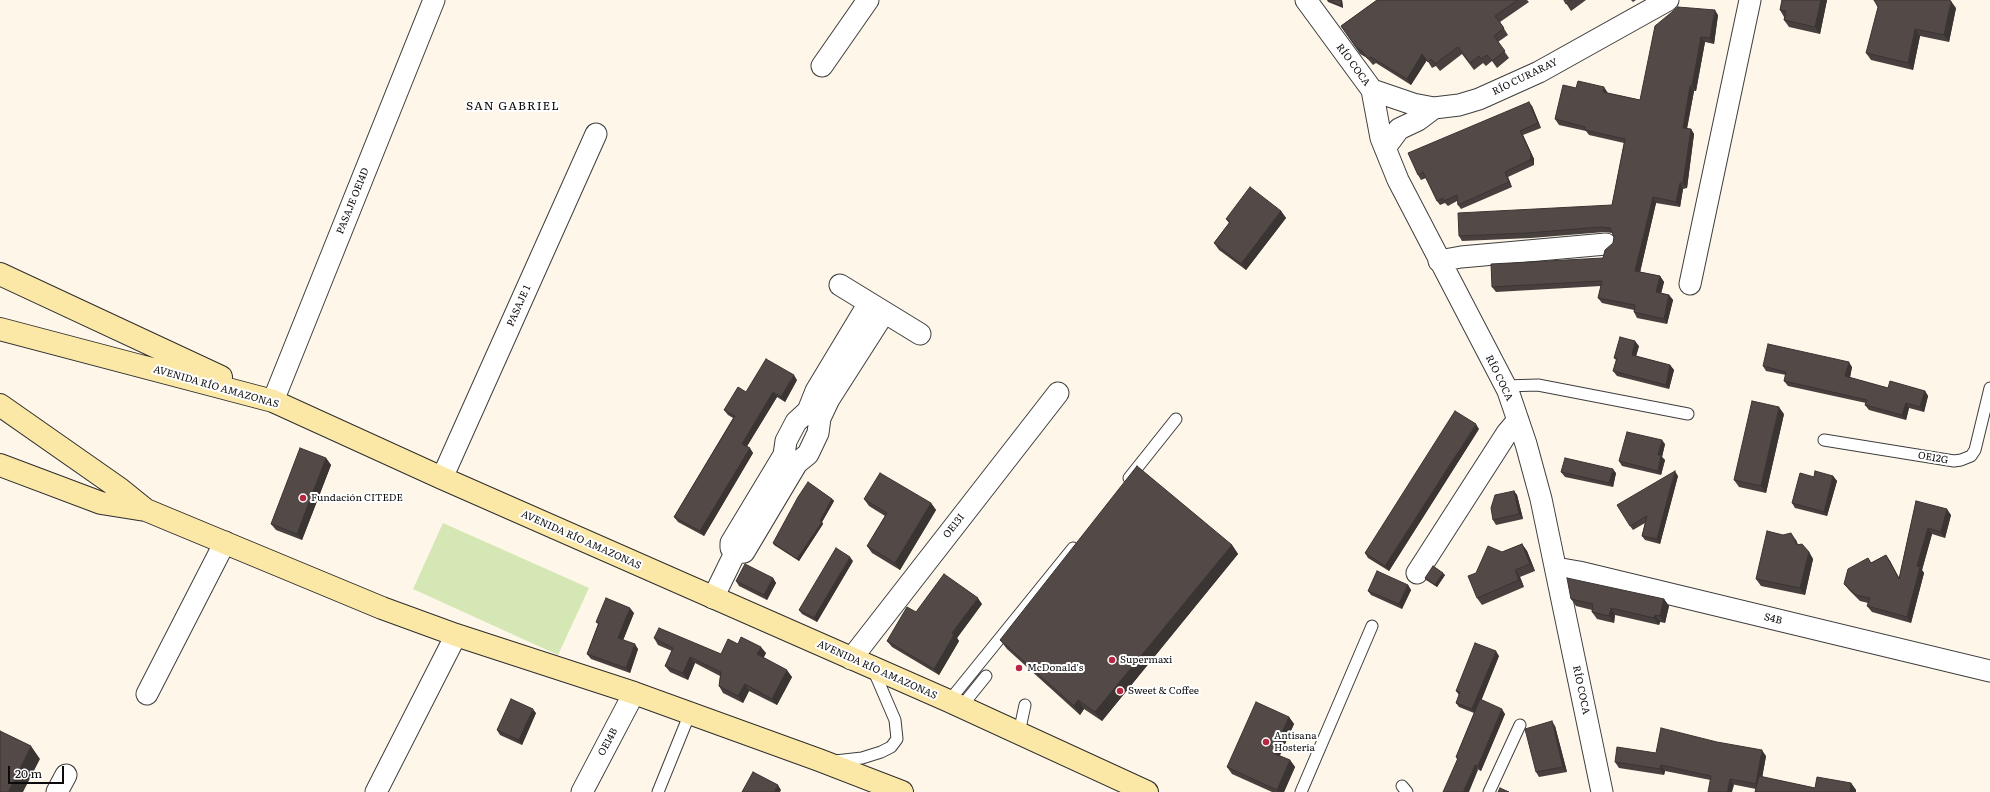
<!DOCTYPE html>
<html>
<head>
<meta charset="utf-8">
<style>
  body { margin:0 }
  #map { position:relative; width:1990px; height:792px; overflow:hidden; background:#fef7e9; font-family:Literata,serif }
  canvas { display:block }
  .scale { position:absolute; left:8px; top:766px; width:56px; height:18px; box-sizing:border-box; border:2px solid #0b0b0b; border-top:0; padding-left:5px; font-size:12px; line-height:14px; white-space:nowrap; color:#0b0b0b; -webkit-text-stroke:3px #fff; paint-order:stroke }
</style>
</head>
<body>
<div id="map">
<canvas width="1990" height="792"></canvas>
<div class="scale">20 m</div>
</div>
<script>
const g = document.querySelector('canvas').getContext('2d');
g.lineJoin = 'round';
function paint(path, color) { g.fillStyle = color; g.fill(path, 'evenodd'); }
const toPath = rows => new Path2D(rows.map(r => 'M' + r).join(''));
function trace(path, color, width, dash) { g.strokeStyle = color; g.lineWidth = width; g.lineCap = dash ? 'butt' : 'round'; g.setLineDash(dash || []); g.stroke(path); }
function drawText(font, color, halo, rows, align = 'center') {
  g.font = font + ' Literata,serif'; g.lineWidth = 4; g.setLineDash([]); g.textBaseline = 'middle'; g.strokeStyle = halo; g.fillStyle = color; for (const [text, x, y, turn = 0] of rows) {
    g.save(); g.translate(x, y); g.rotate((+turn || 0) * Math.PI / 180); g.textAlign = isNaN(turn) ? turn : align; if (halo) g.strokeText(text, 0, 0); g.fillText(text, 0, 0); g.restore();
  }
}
const green = toPath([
  [443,523,589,588,558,655,413,589]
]);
const service = toPath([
  [1505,386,1538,385,1688,414],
  [1824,440,1954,461,1961,460,1971,456,1975,450,1990,388],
  [1129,478,1176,419],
  [949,701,1073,548],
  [961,707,986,676],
  [1019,733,1025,705],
  [835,761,862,758,881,752,891,747,897,739,895,720,873,669],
  [1402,786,1407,792],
  [658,792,690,713],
  [1301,792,1372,626],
  [1489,792,1520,725]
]);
const minor = toPath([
  [1306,0,1372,90,1381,138,1398,180,1508,391,1526,444,1541,499,1602,792],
  [822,66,868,0],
  [1372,90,1413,104,1434,108,1459,105,1479,99,1539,72,1668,0],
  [1385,148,1399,129,1418,120,1434,108],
  [1439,261,1461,257,1606,244],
  [1690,284,1750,0],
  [840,285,920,334],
  [273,401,434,0],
  [442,478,596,134],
  [735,553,731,548,731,543,784,455,786,441,796,422,808,411,816,391,869,303],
  [735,553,744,552,797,463,808,454,818,433,820,418,829,399,884,313],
  [1556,568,1579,572,1990,671],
  [1417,573,1507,433,1518,420],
  [713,598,735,553],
  [851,659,1058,393],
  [147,694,225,542],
  [57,792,66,775],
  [376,792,456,635],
  [582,792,634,693]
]);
const secondary = toPath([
  [0,274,221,377],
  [0,329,273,401,442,478,949,701,1147,792],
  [0,405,120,489,146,510,382,608,456,635,634,693,819,760,902,792],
  [0,465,101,503,145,510]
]);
const wall = toPath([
  [1327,0,1342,0,1343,8,1328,2],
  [1377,0,1527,0,1529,2,1500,22,1508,35,1498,42,1509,58,1497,68,1492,61,1486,66,1483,63,1474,70,1462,54,1440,71,1436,66,1432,68,1427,60,1411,85,1376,63,1373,65,1367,58,1360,54,1341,26],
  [1564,0,1586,0,1571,11],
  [1631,0,1636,0,1633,2],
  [1782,0,1827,0,1820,34,1789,27,1784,20,1784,17,1780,10],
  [1956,8,1949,42,1920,36,1913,70,1871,60,1866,53],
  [1718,15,1714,44,1705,42,1696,91,1694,91,1687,129,1691,129,1694,134,1687,188,1683,189,1680,207,1656,203,1640,272,1660,276,1664,282,1661,293,1669,295,1673,300,1667,324,1637,318,1634,312,1634,310,1602,303,1598,298,1601,286,1496,292,1492,287,1603,258,1613,243,1614,237,1612,233,1605,232,1531,238,1462,241,1459,236,1612,205,1624,143,1589,135,1586,131,1559,125,1555,119,1576,88,1608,93,1640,100],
  [1532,106,1541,128,1523,135,1534,159,1534,165,1508,177,1512,187,1461,209,1458,205,1457,201,1448,206,1445,203,1440,205,1437,201,1426,178,1421,180,1418,175],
  [1281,211,1286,218,1246,270,1219,250,1214,243,1229,223,1226,219],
  [1639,346,1636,356,1670,365,1674,370,1669,389,1617,376,1613,371,1616,360,1614,358],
  [1763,366,1852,367,1850,378,1888,388,1925,391,1928,396,1924,412,1909,408,1906,420,1869,410,1865,405,1866,403,1788,386,1784,381,1786,375,1766,371],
  [797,380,785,402,777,397,747,446,753,453,704,536,678,522,674,517,733,418,728,415,724,410,746,392],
  [1784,414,1766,493,1739,487,1734,480],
  [1479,429,1389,571,1368,558,1365,553],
  [1665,444,1662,457,1665,460,1661,475,1622,466,1619,461],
  [326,458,331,465,302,540,276,530,271,524],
  [1561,472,1616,473,1613,487,1565,477],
  [1678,476,1660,544,1645,540,1642,536,1645,523,1633,530,1630,526],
  [1833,476,1837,481,1827,516,1795,508,1792,503,1814,477],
  [1514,491,1517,495,1523,519,1496,525,1493,520],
  [832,499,834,501,822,522,823,524,799,561,774,545,773,543],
  [864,499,931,503,936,510,900,570,872,553,867,546,885,516,869,506],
  [1916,501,1951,515,1945,538,1932,534,1922,570,1924,573,1911,623,1872,612,1867,606,1868,603,1860,601,1849,590,1844,584,1871,563,1886,555,1890,561,1899,578],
  [1796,540,1798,545,1809,552,1813,559,1805,595,1761,586,1756,579],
  [1522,544,1527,551,1535,571,1520,577,1524,587,1482,605,1477,598,1502,552],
  [1232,545,1238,554,1102,721,1084,709,1080,715,1007,649,1000,640],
  [853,561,817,622,802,614,799,610],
  [1445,575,1437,587,1426,580,1425,578],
  [773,578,776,583,767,600,739,586,736,581],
  [1408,585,1411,590,1402,609,1371,595,1368,591],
  [1571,599,1664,599,1669,606,1665,623,1660,622,1659,625,1615,615,1614,623,1597,619,1592,612,1592,610,1576,606],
  [982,604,957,638,959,641,939,675,892,647,887,641,916,612],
  [634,613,623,640,638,649,630,673,591,659,587,654,598,624,596,622],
  [654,638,721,654,738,644,766,653,763,658,792,677,777,705,749,691,743,703,723,693,719,686,720,676,695,663,688,680,670,672,665,666,672,651,658,645],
  [1499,656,1481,700,1505,714,1481,771,1457,759,1456,757,1474,713,1459,707,1456,703,1459,695,1456,691],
  [536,713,522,745,500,735,497,730],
  [1289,717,1294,724,1279,756,1290,760,1295,767,1284,792,1272,792,1232,774,1227,767],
  [1555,726,1567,772,1539,777,1536,772],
  [1656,753,1766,756,1762,777,1815,788,1851,783,1856,790,1856,792,1755,792,1756,789,1665,771,1664,775,1619,768,1615,762]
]);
const shadedWall = toPath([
  [1341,0,1342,0,1343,8,1341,6],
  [1821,0,1827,0,1820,34,1815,27],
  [1951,1,1956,8,1949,42,1944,35],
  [1715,10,1718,15,1714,44,1710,38],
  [1915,29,1920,36,1913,70,1908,63],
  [1701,37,1705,42,1696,91,1692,86],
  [1422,54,1427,60,1411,85,1407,79],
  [1690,86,1694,91,1686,133,1683,128],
  [1604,87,1608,93,1603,92],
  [1529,102,1532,106,1541,128,1538,123],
  [1691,129,1694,134,1687,188,1683,183],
  [1520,131,1523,135,1534,159,1534,165,1530,160],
  [1505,172,1508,177,1512,187,1509,182],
  [1680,183,1683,189,1680,207,1676,202],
  [1653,197,1656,203,1639,277,1635,271],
  [1281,211,1286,218,1246,270,1241,264],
  [1660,276,1664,282,1660,298,1656,292],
  [1669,295,1673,300,1667,324,1664,319],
  [1635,341,1639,346,1635,360,1632,355],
  [1849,362,1852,367,1849,381,1845,376],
  [1670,365,1674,370,1669,389,1666,385],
  [794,375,797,380,785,402,781,397],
  [1925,391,1928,396,1924,412,1920,407],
  [773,392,777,397,746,448,742,444],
  [1906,403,1909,408,1906,420,1902,415],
  [1779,407,1784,414,1766,493,1761,486],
  [1476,424,1479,429,1389,571,1385,566],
  [1662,440,1665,444,1662,457,1665,460,1661,475,1658,471,1658,455],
  [750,448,753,453,704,536,700,531],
  [326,458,331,465,302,540,297,534],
  [1613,469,1616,473,1613,487,1609,483],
  [1675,471,1678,476,1660,544,1657,539],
  [1833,476,1837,481,1827,516,1824,512],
  [1514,491,1517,495,1523,519,1519,514],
  [832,499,834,501,822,522,823,524,799,561,797,559],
  [931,503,936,510,900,570,895,563],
  [1947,509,1951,515,1945,538,1941,532],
  [1928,528,1932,534,1922,570,1924,573,1911,623,1907,617,1917,566],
  [1791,533,1796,540,1801,552,1797,545],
  [1522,544,1527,551,1535,571,1530,564],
  [1232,545,1238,554,1102,721,1095,712],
  [1809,552,1813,559,1805,595,1800,588],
  [1886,555,1890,561,1903,585,1899,579],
  [850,557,853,561,817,622,814,618],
  [1515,570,1520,577,1524,587,1519,580],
  [1443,573,1445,575,1437,587,1435,585],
  [773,578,776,583,767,600,764,595],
  [1408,585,1411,590,1402,609,1399,604],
  [978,598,982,604,957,638,959,641,939,675,934,669,952,633],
  [1664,599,1669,606,1665,623,1660,616],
  [630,608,634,613,622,643,618,638],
  [1611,608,1615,615,1614,623,1609,616],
  [1655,615,1660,622,1659,625,1654,618],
  [635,644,638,649,630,673,626,668],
  [761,647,766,653,762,661,757,654],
  [1496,651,1499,656,1476,714,1472,709],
  [690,657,695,663,688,680,683,673],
  [787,670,792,677,777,705,772,699],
  [745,684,749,691,743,703,738,696],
  [1078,700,1084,709,1080,715,1074,706],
  [533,709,536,713,522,745,519,740],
  [1502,709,1505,714,1481,771,1478,766],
  [1289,717,1294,724,1278,760,1273,753],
  [1552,721,1555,726,1567,772,1563,767],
  [31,746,40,759,23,792,8,792],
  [1762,750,1766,756,1760,790,1756,784],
  [1290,760,1295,767,1284,792,1278,792,1277,790],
  [1475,765,1478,770,1469,792,1463,792],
  [1661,765,1665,771,1664,775,1660,769],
  [1730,779,1734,785,1732,792,1727,792],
  [1851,783,1856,790,1856,792,1850,792],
  [778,785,781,790,780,792,774,792]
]);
const building = toPath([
  [1328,0,1341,0,1341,6,1328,0],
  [1377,0,1518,0,1495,16,1504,28,1494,36,1505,51,1492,61,1487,55,1481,59,1479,56,1470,63,1458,47,1435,64,1431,59,1428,62,1422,54,1407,79,1371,57,1368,59,1362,51,1356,47,1341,26,1377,0],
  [1564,0,1572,0,1566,4,1564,0],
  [1782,0,1821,0,1815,27,1784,20,1786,11,1780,10,1782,0],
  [1874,0,1948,0,1951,1,1944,35,1915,29,1908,63,1866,53,1878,7,1874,0],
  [1678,7,1715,10,1710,38,1701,37,1692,86,1690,86,1683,128,1691,129,1683,183,1680,183,1676,202,1653,197,1635,271,1660,276,1656,292,1669,295,1664,319,1634,312,1635,305,1598,298,1602,281,1492,287,1491,264,1603,258,1605,250,1613,243,1614,237,1610,228,1601,227,1527,233,1459,236,1458,213,1612,205,1625,139,1585,130,1585,127,1555,119,1563,85,1576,88,1578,81,1604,87,1603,92,1640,100,1655,26,1678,7],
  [1529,102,1538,123,1520,131,1531,154,1530,160,1505,172,1509,182,1458,205,1457,195,1444,201,1443,198,1437,201,1423,172,1418,175,1408,153,1529,102],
  [1250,187,1281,211,1241,264,1214,243,1230,222,1226,219,1250,187],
  [1620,337,1635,341,1632,355,1670,365,1666,385,1613,371,1617,358,1614,358,1620,337],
  [1768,344,1849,362,1845,376,1888,388,1890,381,1925,391,1920,407,1906,403,1902,415,1865,405,1867,400,1784,381,1786,372,1763,366,1768,344],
  [766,359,794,375,781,397,773,392,742,444,750,448,700,531,674,517,735,416,724,410,738,387,746,392,766,359],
  [1752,401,1779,407,1761,486,1734,480,1752,401],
  [1455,411,1476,424,1385,566,1365,553,1455,411],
  [1627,432,1662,440,1658,455,1661,455,1658,471,1619,461,1627,432],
  [300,448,326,458,297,534,271,524,300,448],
  [1565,458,1613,469,1609,483,1561,472,1565,458],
  [1137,466,1232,545,1095,712,1078,700,1074,706,1000,640,1137,466],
  [1675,471,1657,539,1642,536,1647,516,1630,526,1617,505,1675,471],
  [1815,471,1833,476,1824,512,1792,503,1800,473,1814,477,1815,471],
  [880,473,931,503,895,563,867,546,887,513,864,499,880,473],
  [808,482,832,499,820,521,822,522,797,559,773,543,798,497,808,482],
  [1514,491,1519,514,1493,520,1491,508,1495,495,1514,491],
  [1916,501,1947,509,1941,532,1928,528,1917,566,1920,567,1907,617,1867,606,1870,598,1856,595,1844,584,1848,569,1868,558,1871,563,1886,555,1899,579,1916,501],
  [1767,531,1783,535,1791,533,1797,545,1802,544,1809,552,1800,588,1756,579,1767,531],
  [1522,544,1530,564,1515,570,1519,580,1477,598,1468,576,1476,573,1488,546,1502,552,1522,544],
  [836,548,850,557,814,618,799,610,836,548],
  [745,564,773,578,764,595,736,581,745,564],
  [1433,566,1443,573,1435,585,1425,578,1433,566],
  [1377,571,1408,585,1399,604,1368,591,1377,571],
  [944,574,978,598,952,633,954,635,934,669,887,641,907,607,916,612,944,574],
  [1567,578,1664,599,1660,616,1655,615,1654,618,1611,608,1609,616,1592,612,1593,604,1571,599,1567,578],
  [606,598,630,608,618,638,635,644,626,668,587,654,599,623,596,622,606,598],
  [659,628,721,654,728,639,738,644,741,637,761,647,757,654,787,670,772,699,745,684,738,696,719,686,721,672,690,657,683,673,665,666,673,648,654,638,659,628],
  [1475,643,1496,651,1472,709,1456,703,1460,692,1456,691,1475,643],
  [511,699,533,709,519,740,497,730,511,699],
  [1480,699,1502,709,1478,766,1475,765,1463,792,1443,792,1458,758,1456,757,1480,699],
  [1256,702,1289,717,1273,753,1290,760,1277,790,1227,767,1256,702],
  [1552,721,1563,767,1536,772,1525,729,1552,721],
  [1661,728,1717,742,1762,750,1756,784,1730,779,1727,792,1708,792,1711,776,1661,765,1660,769,1615,762,1617,747,1656,753,1661,728],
  [0,731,31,746,8,792,0,792,0,731],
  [753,772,778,785,774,792,742,792,753,772],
  [1759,776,1815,788,1817,777,1851,783,1850,792,1755,792,1759,776],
  [1500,788,1509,792,1498,792,1500,788]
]);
const markers = [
  [303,498,4,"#b52841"],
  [1112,660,4,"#b52841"],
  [1019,668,4,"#b52841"],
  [1120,691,4,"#b52841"],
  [1266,742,4,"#b52841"]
];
const streetNames = [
  ["RÍO COCA",1353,65,54],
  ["RÍO CURARAY",1525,77,-26],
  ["PASAJE OE14D",353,201,-68],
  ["PASAJE 1",519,306,-66],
  ["RÍO COCA",1499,378,64],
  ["AVENIDA RÍO AMAZONAS",216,387,16],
  ["OE12G",1933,458,10],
  ["OE13I",954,526,-52],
  ["AVENIDA RÍO AMAZONAS",581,540,24],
  ["S4B",1773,619,14],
  ["AVENIDA RÍO AMAZONAS",877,670,24],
  ["RÍO COCA",1581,690,78],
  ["OE14B",608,742,-62]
];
const poiNames = [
  ["Fundación CITEDE",311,498],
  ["Supermaxi",1120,660],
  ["McDonald's",1027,668],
  ["Sweet & Coffee",1128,691],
  ["Antisana",1274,736],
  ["Hostería",1274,748]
];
const quarterNames = [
  ["SAN GABRIEL",513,106]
];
paint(green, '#d5e7b5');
trace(service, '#3e3e3e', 13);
trace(minor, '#3e3e3e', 23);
trace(secondary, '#2d2d2d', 24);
trace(service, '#fff', 11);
trace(minor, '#fff', 21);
trace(secondary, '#fce8a6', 22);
paint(wall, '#47403e');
paint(shadedWall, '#3a3432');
paint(building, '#534a48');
trace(building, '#3a3432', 1);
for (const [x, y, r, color] of markers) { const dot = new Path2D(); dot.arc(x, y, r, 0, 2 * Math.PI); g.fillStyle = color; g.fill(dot); trace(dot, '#fff', 1.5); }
drawText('10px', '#0b0b0b', '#fff', streetNames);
drawText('10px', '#0b0b0b', '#fff', poiNames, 'left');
g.letterSpacing = '1px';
drawText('12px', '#0b0b0b', '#fff', quarterNames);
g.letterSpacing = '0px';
</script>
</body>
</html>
